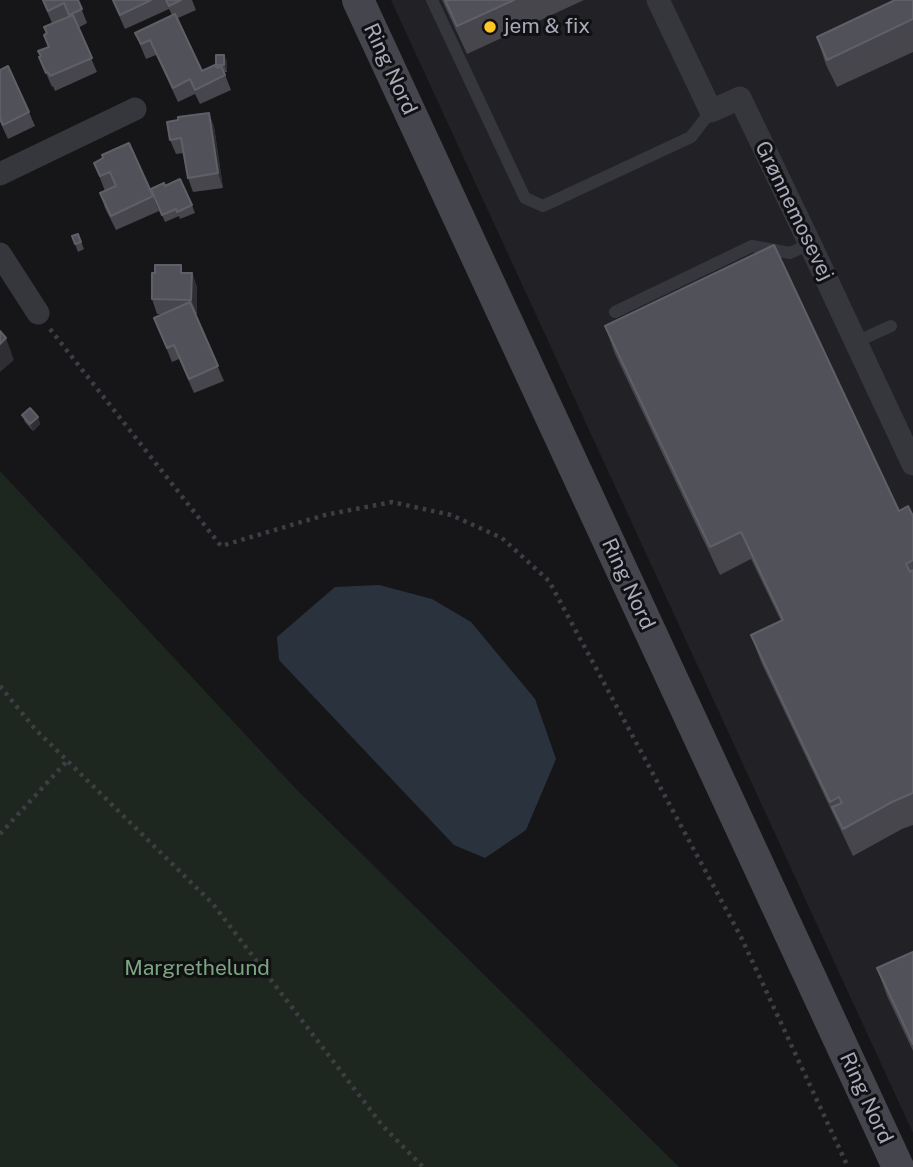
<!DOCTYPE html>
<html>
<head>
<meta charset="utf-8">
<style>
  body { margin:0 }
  canvas { display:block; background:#161518 }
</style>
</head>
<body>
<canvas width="913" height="1167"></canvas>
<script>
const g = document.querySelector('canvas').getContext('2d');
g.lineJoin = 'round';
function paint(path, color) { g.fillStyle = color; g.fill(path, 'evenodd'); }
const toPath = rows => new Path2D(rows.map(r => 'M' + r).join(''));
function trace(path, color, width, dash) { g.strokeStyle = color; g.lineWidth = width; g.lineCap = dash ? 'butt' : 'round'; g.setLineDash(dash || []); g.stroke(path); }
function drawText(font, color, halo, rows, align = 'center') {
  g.font = font + ' "Public Sans",sans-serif'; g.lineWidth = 6; g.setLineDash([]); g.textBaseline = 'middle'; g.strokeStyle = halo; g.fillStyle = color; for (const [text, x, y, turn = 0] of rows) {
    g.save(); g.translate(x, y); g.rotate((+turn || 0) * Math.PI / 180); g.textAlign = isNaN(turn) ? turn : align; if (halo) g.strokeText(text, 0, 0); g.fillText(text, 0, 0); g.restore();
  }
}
const built = toPath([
  [391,0,913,0,913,1133]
]);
const green = toPath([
  [0,471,297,790,679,1167,0,1167]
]);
const water = toPath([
  [379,585,432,599,471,622,535,699,556,759,526,830,485,858,454,845,279,660,277,637,335,587]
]);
const path = toPath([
  [50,329,221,546,325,515,392,502,451,515,502,538,549,581,741,937,848,1167],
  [0,686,35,729,213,904,382,1125,423,1167],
  [0,834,67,761]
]);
const service = toPath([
  [432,0,525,198,543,206,691,137,711,111],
  [615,312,752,246,790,253,810,244],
  [856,342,891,326]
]);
const minor = toPath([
  [658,0,711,111,740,98,810,244,913,464],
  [0,174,135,109],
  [0,254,38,313]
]);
const secondary = toPath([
  [358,0,898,1167]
]);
const wall = toPath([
  [42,0,78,0,87,23,78,28,97,72,55,91,53,86,52,87,39,57,48,47,44,35,46,34,44,27,52,23],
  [112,0,192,0,196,10,178,18,202,71,217,67,216,65,224,55,227,62,227,72,224,72,231,90,200,104,195,94,178,102,156,55,146,59,135,33,172,15,169,9,125,29],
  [442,0,584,0,467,54],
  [913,0,913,52,837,87,826,65,817,37],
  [0,70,29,112,35,126,8,139,0,122],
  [209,113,214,127,223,188,193,192,188,178,184,153,176,154,170,140,178,120],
  [94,163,153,196,159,211,116,230,105,208,100,193,105,191],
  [165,186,192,205,195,213,180,219,179,216,165,222,154,197],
  [78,234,84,249,78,252,72,236],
  [184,273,192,273,197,287,197,314,195,314,224,381,194,393,179,359,172,362,154,318,164,314,157,314,152,299],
  [605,326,899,511,913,516,913,825,902,829,853,856,761,662,751,635,781,621,751,559,720,575,615,354],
  [22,415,38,417,40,424,33,431,25,422],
  [913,952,913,1051,887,996,877,968]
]);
const shadedWall = toPath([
  [224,55,227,62,227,72,224,65],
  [209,113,214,127,223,188,218,173],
  [192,273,197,287,197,314,191,300],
  [6,338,14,360,0,372,0,344],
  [38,417,40,424,33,431,30,424]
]);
const building = toPath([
  [43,0,78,0,82,9,69,15,64,3,48,11,43,0],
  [113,0,151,0,120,15,113,0],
  [166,0,181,0,169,6,166,0],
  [445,0,514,0,457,26,445,0],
  [895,0,913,0,913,19,827,60,817,37,895,0],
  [175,14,202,71,215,65,217,68,221,66,225,75,195,90,190,79,173,88,150,40,141,44,135,33,175,14],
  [73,15,92,58,50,76,48,72,46,73,39,57,41,56,38,51,49,47,44,35,47,33,44,27,73,15],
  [216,55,224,55,224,65,216,65,216,55],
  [8,66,29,112,3,125,0,118,0,70,8,66],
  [209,113,218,173,188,178,181,138,170,140,167,122,178,120,178,117,209,113],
  [129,143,153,196,111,216,100,193,116,186,110,172,100,176,94,163,103,158,102,155,129,143],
  [180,179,192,205,177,212,176,209,162,215,151,189,164,183,165,186,180,179],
  [78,234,81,242,75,244,72,236,78,234],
  [774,245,899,511,908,506,913,516,913,560,906,564,910,572,913,570,913,793,892,802,843,829,832,807,842,803,839,797,830,802,751,635,783,620,741,532,710,547,605,326,774,245],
  [155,265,181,265,181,273,192,273,191,300,152,299,152,273,155,273,155,265],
  [190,302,218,366,189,379,174,345,167,348,154,318,190,302],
  [0,331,6,338,0,344,0,331],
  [30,408,38,417,30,424,22,415,30,408],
  [913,952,913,1044,877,968,913,952]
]);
const markers = [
  [490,27,7,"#ffc726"]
];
const poiNames = [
  ["jem & fix",504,27]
];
const streetNames = [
  ["Ring Nord",390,69,65],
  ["Grønnemosevej",794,211,64],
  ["Ring Nord",628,584,65],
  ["Ring Nord",866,1098,65]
];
const parkNames = [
  ["Margrethelund",197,969]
];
paint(built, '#222125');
paint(green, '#1d261f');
paint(water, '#2a333d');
trace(path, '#3c3e44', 4.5, [3.5, 5]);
trace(service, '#36373d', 12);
trace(minor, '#36373d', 23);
trace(secondary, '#44454d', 32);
paint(wall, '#47464d');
paint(shadedWall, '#2f2e33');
paint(building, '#515159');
trace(building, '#5f5f68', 2);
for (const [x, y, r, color] of markers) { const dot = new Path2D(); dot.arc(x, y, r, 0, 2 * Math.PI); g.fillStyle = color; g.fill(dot); trace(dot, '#111013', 2.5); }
drawText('21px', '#a6aab9', '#111013', poiNames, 'left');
drawText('21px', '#a6aab9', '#111013', streetNames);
drawText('21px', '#7ba681', '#111013', parkNames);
</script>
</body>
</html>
